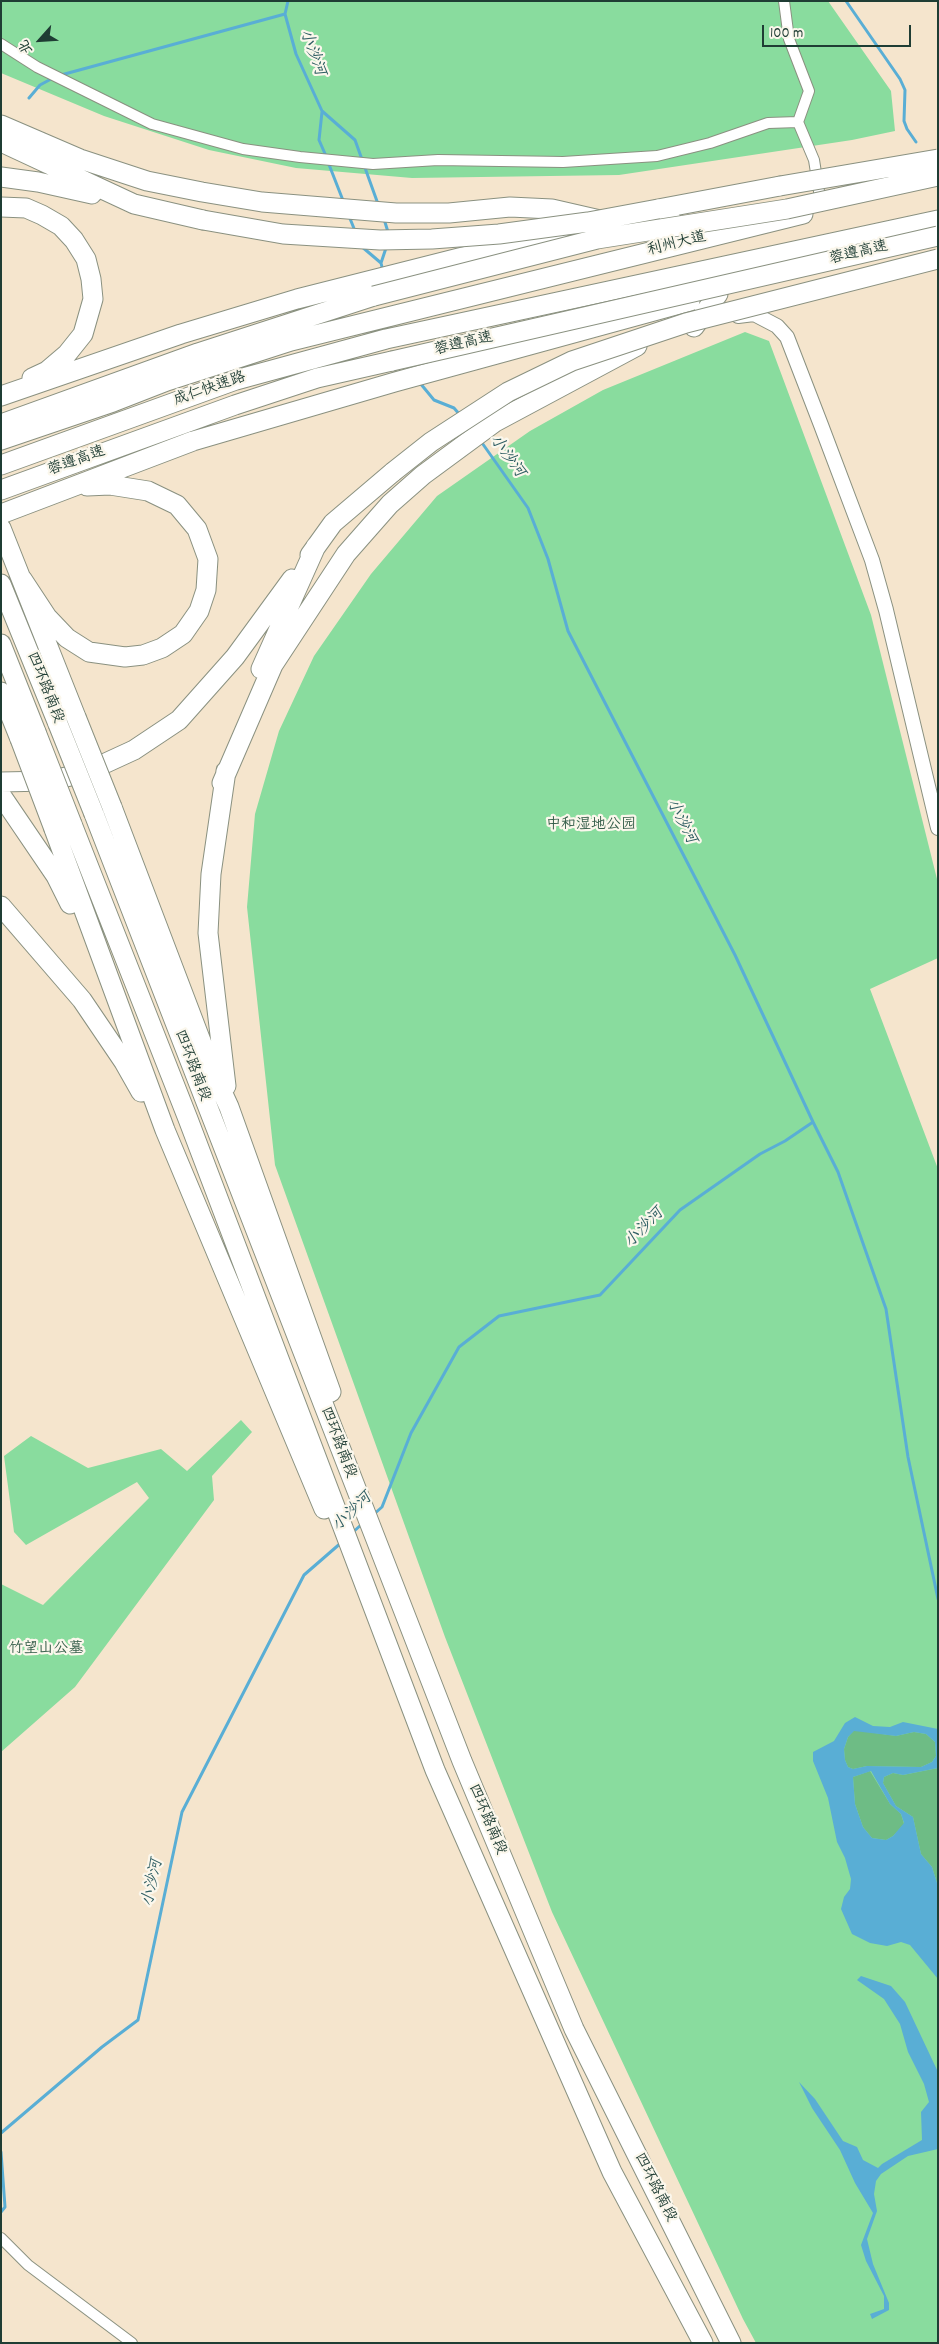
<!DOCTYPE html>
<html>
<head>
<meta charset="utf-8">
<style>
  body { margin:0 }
  #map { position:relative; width:939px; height:2344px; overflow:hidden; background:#f5e5cd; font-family:Dekko,"LXGW WenKai TC",sans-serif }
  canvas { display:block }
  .frame { position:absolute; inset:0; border:2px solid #1f3d34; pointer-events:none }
  .north { position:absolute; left:15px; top:15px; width:50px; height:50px; -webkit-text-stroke:4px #fbf7ec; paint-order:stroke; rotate:244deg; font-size:14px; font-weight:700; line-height:20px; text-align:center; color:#1f3d34 }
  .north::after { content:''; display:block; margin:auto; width:18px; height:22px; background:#1f3d34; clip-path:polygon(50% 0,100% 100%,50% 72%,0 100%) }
  .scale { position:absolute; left:762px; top:25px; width:149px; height:22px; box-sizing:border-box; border:2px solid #1f3d34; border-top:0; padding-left:6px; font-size:15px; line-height:18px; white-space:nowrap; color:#1f3d34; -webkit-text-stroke:4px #fbf7ec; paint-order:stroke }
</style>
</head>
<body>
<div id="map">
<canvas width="939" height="2344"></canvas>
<div class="frame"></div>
<div class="north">北</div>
<div class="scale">100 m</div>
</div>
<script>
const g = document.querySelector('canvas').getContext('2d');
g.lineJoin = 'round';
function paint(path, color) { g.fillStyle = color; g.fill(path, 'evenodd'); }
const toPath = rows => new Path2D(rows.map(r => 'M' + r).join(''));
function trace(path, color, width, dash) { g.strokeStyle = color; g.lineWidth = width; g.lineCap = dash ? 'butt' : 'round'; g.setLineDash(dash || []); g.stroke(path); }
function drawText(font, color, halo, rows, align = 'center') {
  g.font = font + ' Dekko,"LXGW WenKai TC",sans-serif'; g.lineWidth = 4.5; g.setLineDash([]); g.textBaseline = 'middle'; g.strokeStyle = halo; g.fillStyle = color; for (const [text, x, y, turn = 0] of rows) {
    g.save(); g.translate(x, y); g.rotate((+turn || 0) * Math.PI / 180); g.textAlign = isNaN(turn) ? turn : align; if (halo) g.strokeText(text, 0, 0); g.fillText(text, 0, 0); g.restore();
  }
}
const green = toPath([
  [1,1,828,1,891,91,895,131,852,140,619,175,412,178,296,168,209,150,104,116,1,73],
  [745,332,769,341,871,615,938,883,938,958,870,989,938,1169,938,2343,756,2343,743,2319,552,1912,445,1637,275,1165,247,907,255,814,279,731,314,656,371,574,437,496,530,431,603,390],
  [241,1420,252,1432,212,1476,214,1500,75,1687,1,1752,1,1584,43,1605,149,1498,137,1482,26,1545,14,1532,4,1456,31,1436,88,1468,161,1449,187,1471]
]);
const forest = toPath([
  [854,1730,896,1736,914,1732,926,1734,935,1742,936,1756,932,1762,921,1767,867,1766,853,1769,848,1767,845,1760,844,1749,848,1737],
  [938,1768,938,1886,932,1867,921,1854,913,1817,896,1806,883,1783,884,1777,893,1773,903,1775],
  [870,1771,890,1804,901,1814,904,1824,893,1836,886,1840,872,1838,863,1827,855,1804,853,1777]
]);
const water = toPath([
  [855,1717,873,1726,890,1727,903,1722,938,1729,938,1768,903,1775,893,1773,884,1777,883,1783,896,1806,913,1817,921,1854,932,1867,938,1886,938,1979,910,1945,901,1942,887,1946,870,1943,852,1934,841,1909,844,1897,850,1889,851,1879,845,1858,837,1842,828,1798,813,1761,813,1752,834,1741,845,1723],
  [854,1731,896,1736,914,1732,926,1734,935,1742,936,1756,932,1762,921,1767,867,1766,853,1769,848,1767,845,1760,844,1749,848,1737],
  [871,1771,890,1804,901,1814,904,1823,893,1836,886,1840,872,1838,863,1827,855,1804,853,1777],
  [861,1976,891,1986,905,2002,938,2072,938,2149,908,2156,881,2174,876,2181,874,2194,877,2211,867,2239,873,2264,889,2303,889,2310,872,2319,870,2314,884,2309,884,2296,866,2261,861,2245,873,2213,855,2183,840,2150,812,2108,799,2082,815,2099,843,2141,857,2147,863,2160,878,2168,882,2164,922,2140,921,2112,929,2102,924,2084,908,2052,900,2024,884,1999,857,1980]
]);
const stream = toPath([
  [288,1,285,14,296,54,322,111,355,140,378,204],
  [846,1,900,79,905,90,904,121,907,129,916,142],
  [61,75,285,14],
  [29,98,40,85,53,78],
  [322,112,319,140,326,156],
  [328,162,344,203],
  [349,216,355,231],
  [384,219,388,232],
  [361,246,381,263],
  [383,271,381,263,387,245],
  [420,383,434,400,454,408,460,415],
  [813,1122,838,1172,886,1309,908,1457,938,1599],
  [373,1515,382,1507,411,1433,459,1347,499,1316,600,1295,680,1210,760,1154,785,1141,813,1122,735,955,568,631,548,559,528,508,480,440],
  [352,1533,362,1524],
  [1,2133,102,2047,138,2020,182,1812,304,1575,342,1542],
  [1,2152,5,2207,1,2212]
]);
const street = toPath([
  [784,1,789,39,809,91,798,122,814,160,821,204],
  [1,44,37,67,152,124,243,149,300,157,373,164,438,160,563,162,657,156,710,143,768,123,798,122],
  [1,2238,28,2265,132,2343]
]);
const secondary = toPath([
  [738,316,754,314,777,326,787,337,821,425,872,560,886,610,938,828]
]);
const highway = toPath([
  [1,125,80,159,147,181,202,192,262,202,396,213,449,213,510,207,552,209,600,220],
  [1,142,134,204,203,220],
  [1,177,38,182,92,194],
  [1,207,26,208,42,215,61,226,74,240,86,259,91,279,93,299,83,334,67,354,47,371,32,378],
  [658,209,780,186],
  [615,223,672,221],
  [694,327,718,294],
  [1,396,181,334,297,299,459,258,580,230],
  [1,424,198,353,374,296],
  [1,440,113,402,167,381,291,341,803,214],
  [1,465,236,380,386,339,938,220],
  [1,490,235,405,317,378,392,361],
  [1,514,193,441,395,382,690,301],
  [1,528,76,717],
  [310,555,333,523,393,472],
  [22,579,47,617,67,638,89,652,125,657,143,655,162,648,183,634,199,611,206,590,208,559,197,529,177,505,148,491,110,485,87,486],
  [1,584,58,724],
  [1,644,36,732],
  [261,669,316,546],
  [1,692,20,739],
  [226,771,211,874,208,933,226,1086],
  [1,782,48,781,84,773,134,750,179,720,235,657,292,579],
  [222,783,273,665,346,554,390,504,423,475,495,422,637,346],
  [1,795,56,876,70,904],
  [112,807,212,1070,229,1107,331,1392],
  [94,814,462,1761,574,2029,731,2343],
  [72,824,188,1119,435,1770,612,2172,703,2343],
  [54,829,165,1130,324,1509],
  [1,906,82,1000,124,1062,141,1092]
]);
const highwayBridge = toPath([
  [780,186,938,159],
  [203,220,283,234,380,240,432,239,499,234,588,222,658,209],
  [374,296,597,239,787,209,938,176],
  [392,361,938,236],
  [393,472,431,442,508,392,572,361,686,323,938,259],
  [76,717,112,807],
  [58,724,94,814],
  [36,732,72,824],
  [20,739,54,829]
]);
const streetNames = [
  ["利州大道",677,245,-14],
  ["蓉遵高速",859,254,-13],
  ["蓉遵高速",464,345,-13],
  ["成仁快速路",210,390,-19],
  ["蓉遵高速",77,462,-20],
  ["四环路南段",44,688,68],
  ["四环路南段",191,1066,69],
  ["四环路南段",337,1443,69],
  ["四环路南段",486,1820,67],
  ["四环路南段",654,2188,63]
];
const parkNames = [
  ["中和湿地公园",591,826],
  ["竹望山公墓",46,1650]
];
const waterNames = [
  ["小沙河",311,53,70],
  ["小沙河",506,457,54],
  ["小沙河",680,822,63],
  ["小沙河",645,1229,-46],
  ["小沙河",353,1513,-44],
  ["小沙河",154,1883,-78]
];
paint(green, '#89dc9e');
paint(forest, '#6ebc85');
paint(water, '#59aed5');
trace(stream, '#59aed5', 3);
trace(street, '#8a9180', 12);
trace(secondary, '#8a9180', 16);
trace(highway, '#8a9180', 21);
trace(street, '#fff', 10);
trace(secondary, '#fff', 14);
trace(highway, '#fff', 19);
trace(highwayBridge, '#8a9180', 21, []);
trace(highwayBridge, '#fff', 19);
drawText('15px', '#1f3d34', '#fbf7ec', streetNames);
drawText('15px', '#345d49', '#fbf7ec', parkNames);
drawText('italic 16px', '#305f64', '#fbf7ec', waterNames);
</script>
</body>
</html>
